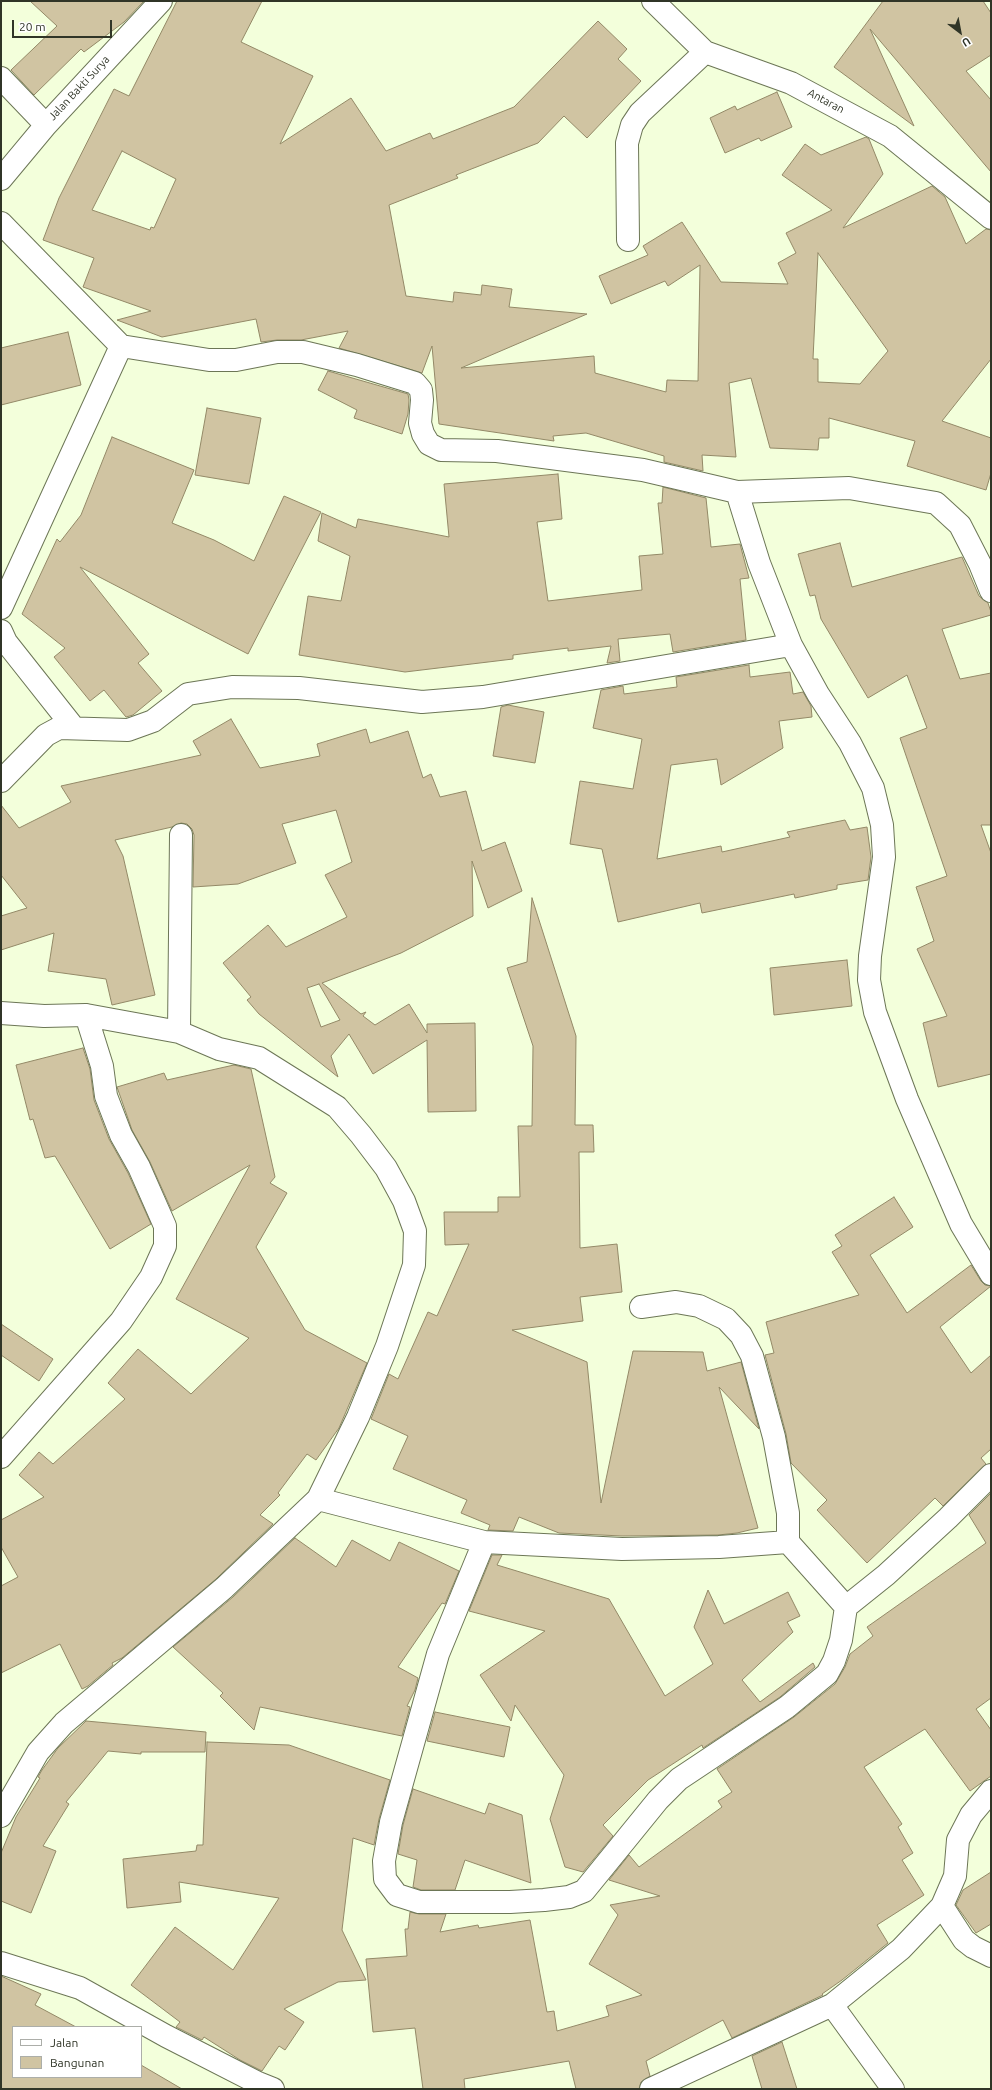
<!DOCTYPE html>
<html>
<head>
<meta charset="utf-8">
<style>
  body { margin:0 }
  #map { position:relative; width:992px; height:2090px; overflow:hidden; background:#f3ffdb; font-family:Ubuntu,sans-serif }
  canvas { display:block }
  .frame { position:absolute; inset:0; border:2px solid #303527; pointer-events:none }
  .legend { position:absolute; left:12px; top:2026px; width:130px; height:52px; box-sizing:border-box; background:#fff; border:1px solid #acaea9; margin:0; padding:5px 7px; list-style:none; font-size:12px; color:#303527 }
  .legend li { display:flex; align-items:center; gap:8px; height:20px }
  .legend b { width:20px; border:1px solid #acaea9 }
  .north { position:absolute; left:940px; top:12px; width:40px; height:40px; -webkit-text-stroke:3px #fff; paint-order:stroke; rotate:148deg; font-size:11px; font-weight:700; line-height:16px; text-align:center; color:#303527 }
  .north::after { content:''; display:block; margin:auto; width:14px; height:18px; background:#303527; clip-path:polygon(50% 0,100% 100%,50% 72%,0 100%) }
  .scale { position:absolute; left:12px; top:20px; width:100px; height:18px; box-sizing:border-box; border:2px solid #303527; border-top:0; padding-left:5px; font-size:12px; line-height:14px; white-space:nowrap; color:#303527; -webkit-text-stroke:3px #fff; paint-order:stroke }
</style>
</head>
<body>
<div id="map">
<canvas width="992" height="2090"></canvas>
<div class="frame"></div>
<ul class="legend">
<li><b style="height:5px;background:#fff"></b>Jalan</li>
<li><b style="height:11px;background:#d0c4a2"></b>Bangunan</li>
</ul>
<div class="north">U</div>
<div class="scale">20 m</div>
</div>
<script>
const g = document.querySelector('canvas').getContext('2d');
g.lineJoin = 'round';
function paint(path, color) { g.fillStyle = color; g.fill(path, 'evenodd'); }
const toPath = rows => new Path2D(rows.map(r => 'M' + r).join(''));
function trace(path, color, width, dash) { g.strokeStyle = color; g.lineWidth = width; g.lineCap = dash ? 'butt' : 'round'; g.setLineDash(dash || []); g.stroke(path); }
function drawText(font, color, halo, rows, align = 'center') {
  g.font = font + ' Ubuntu,sans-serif'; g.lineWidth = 4; g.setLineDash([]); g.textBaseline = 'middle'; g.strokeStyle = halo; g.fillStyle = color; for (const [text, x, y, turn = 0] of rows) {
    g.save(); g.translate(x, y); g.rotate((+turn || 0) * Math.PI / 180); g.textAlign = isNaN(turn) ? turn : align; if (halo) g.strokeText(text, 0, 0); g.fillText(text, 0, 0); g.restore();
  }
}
const building = toPath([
  [30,1,144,1,124,22,84,52,81,49,34,95,11,70,57,26,30,1],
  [177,1,262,1,241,42,313,76,280,144,351,98,386,151,430,133,433,139,514,107,598,21,627,49,618,59,641,81,587,138,564,116,538,143,456,175,458,178,389,205,406,296,453,302,454,292,481,295,482,285,512,289,509,307,587,314,461,368,594,356,595,373,666,392,667,380,698,381,700,265,668,286,665,281,611,304,599,276,648,255,643,246,682,222,721,282,788,284,778,263,796,253,786,233,832,210,782,175,805,144,821,155,866,137,869,139,883,174,843,228,932,186,945,197,966,244,986,229,991,230,991,359,942,421,991,438,991,473,986,490,907,466,915,441,829,418,829,438,819,438,818,450,770,448,751,378,729,383,736,457,702,455,703,471,664,462,664,456,586,433,553,436,554,441,439,424,432,346,422,373,339,348,348,331,301,340,277,340,261,342,256,319,162,337,117,320,151,311,83,287,94,258,43,240,59,198,114,89,129,96,177,1],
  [122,151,176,179,154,228,151,227,150,230,92,210,122,151],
  [818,253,888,351,860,384,818,382,818,359,813,359,818,253],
  [883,1,983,1,991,13,991,55,966,71,991,100,991,172,870,29,914,126,834,67,883,1],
  [777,92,792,127,761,141,759,138,725,153,710,118,735,106,737,110,777,92],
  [68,332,81,385,1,405,1,348,68,332],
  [328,371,408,394,409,400,408,414,402,434,354,418,357,410,318,390,328,371],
  [207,408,261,418,249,484,195,475,207,408],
  [112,437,194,470,172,523,214,540,254,561,284,496,321,512,248,654,80,567,149,654,138,663,162,691,133,715,126,717,104,690,90,701,54,657,65,648,22,614,57,539,60,542,81,515,112,437],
  [558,474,562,519,537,522,548,601,642,590,639,556,663,554,658,503,662,503,663,487,706,498,711,547,740,544,749,578,740,579,746,640,673,652,670,634,618,639,620,661,607,663,611,646,568,651,568,648,513,655,513,659,405,672,299,655,308,596,341,601,350,556,318,541,322,513,356,528,358,519,449,537,444,484,558,474],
  [840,543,852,587,962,557,979,596,988,603,991,612,991,615,942,629,960,679,991,673,991,825,981,825,991,853,991,1074,938,1087,923,1023,947,1016,917,949,934,941,916,887,947,876,900,738,927,728,907,675,868,698,821,619,815,595,810,596,798,554,840,543],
  [749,665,750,677,790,672,793,694,803,692,811,706,812,717,779,721,783,748,721,785,717,759,671,765,657,859,721,846,722,852,790,837,787,832,845,820,850,830,867,827,871,857,868,880,837,885,837,889,795,898,794,894,702,913,700,903,618,922,602,849,570,844,580,781,633,789,642,739,593,728,601,690,623,686,624,694,677,687,676,677,749,665],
  [508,705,544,712,535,763,493,756,501,707,508,705],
  [231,719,260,768,320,756,317,744,366,729,370,743,408,731,423,778,431,774,440,797,466,791,482,851,505,842,522,891,488,908,472,861,473,916,401,953,322,983,361,1014,366,1012,363,1016,375,1025,409,1004,427,1033,427,1024,475,1023,476,1111,428,1112,427,1040,373,1074,349,1034,331,1056,338,1077,259,1014,247,1000,251,997,223,963,268,925,286,947,347,917,325,875,352,862,336,810,282,824,296,863,238,884,193,887,194,835,192,829,187,824,181,823,172,827,115,840,123,856,155,995,112,1005,106,979,48,971,54,933,1,950,1,916,27,908,1,875,1,805,19,828,71,802,61,786,201,755,193,741,231,719],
  [319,984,340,1020,321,1027,307,988,319,984],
  [532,898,576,1036,575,1125,593,1125,594,1152,579,1152,580,1248,617,1244,622,1292,580,1297,583,1321,512,1330,587,1362,601,1503,633,1351,703,1352,707,1371,741,1362,759,1429,719,1387,758,1528,737,1533,718,1535,622,1536,559,1533,519,1517,513,1531,488,1530,490,1525,461,1513,467,1500,393,1469,408,1436,371,1419,389,1374,398,1379,428,1312,437,1316,469,1244,445,1245,444,1212,498,1212,498,1197,520,1197,518,1126,532,1126,533,1046,507,968,527,962,532,898],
  [847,960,852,1006,774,1015,770,968,847,960],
  [83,1048,90,1069,94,1100,109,1139,128,1173,151,1224,110,1249,55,1156,45,1158,33,1119,30,1120,16,1065,83,1048],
  [234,1065,251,1069,275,1177,270,1183,287,1193,256,1247,305,1330,367,1363,339,1428,316,1460,307,1454,278,1493,280,1495,260,1515,273,1524,216,1579,122,1658,112,1663,113,1665,88,1686,82,1689,60,1644,1,1673,1,1586,18,1577,1,1547,1,1520,44,1497,19,1475,39,1452,53,1464,125,1399,108,1383,138,1349,191,1394,249,1338,176,1299,250,1165,172,1211,150,1162,132,1130,117,1087,164,1073,167,1080,234,1065],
  [894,1197,913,1227,870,1255,907,1313,971,1265,981,1281,985,1285,991,1286,940,1327,971,1373,991,1355,991,1449,981,1458,986,1464,943,1506,935,1498,867,1563,817,1510,827,1500,791,1463,786,1434,765,1355,774,1353,766,1322,859,1295,832,1252,842,1246,835,1235,894,1197],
  [1,1324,53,1359,39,1381,1,1355,1,1324],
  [991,1493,991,1698,976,1709,991,1730,991,1776,970,1791,925,1729,864,1767,902,1824,898,1827,913,1853,902,1860,924,1895,877,1925,888,1943,842,1980,822,1994,823,1995,732,2038,723,2020,646,2061,650,2076,641,2082,639,2089,576,2089,569,2061,464,2079,465,2089,423,2089,415,2028,373,2032,366,1959,407,1956,405,1929,408,1929,410,1912,419,1914,446,1914,440,1932,478,1925,479,1928,530,1920,547,2012,554,2011,557,2031,609,2016,606,2006,642,1995,589,1964,618,1915,610,1905,660,1896,609,1880,629,1855,639,1867,722,1807,718,1801,732,1792,717,1769,794,1717,835,1684,845,1667,850,1654,873,1636,867,1627,986,1543,969,1515,991,1493],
  [295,1538,336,1567,352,1540,390,1561,399,1542,459,1571,445,1604,442,1603,398,1667,418,1678,415,1690,407,1706,410,1707,402,1736,260,1707,254,1730,220,1696,223,1693,173,1647,233,1597,295,1538],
  [492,1555,502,1555,497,1565,609,1599,665,1696,713,1664,694,1627,708,1590,724,1624,788,1592,800,1616,787,1622,793,1632,742,1680,760,1702,813,1663,815,1667,780,1697,703,1748,702,1745,648,1780,603,1825,613,1836,583,1872,565,1867,550,1819,564,1775,515,1705,511,1721,480,1675,545,1631,469,1611,492,1555],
  [435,1712,510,1727,504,1757,427,1741,435,1712],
  [86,1721,206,1732,205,1752,141,1752,141,1754,108,1751,66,1802,69,1804,43,1846,56,1851,31,1913,1,1901,1,1853,16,1817,40,1778,38,1777,42,1770,58,1748,86,1721],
  [207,1742,289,1745,390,1780,379,1819,374,1845,353,1838,342,1930,366,1980,338,1982,284,2009,304,2022,285,2050,279,2046,262,2071,240,2060,204,2037,202,2040,176,2027,180,2022,131,1985,175,1927,233,1970,279,1898,179,1882,181,1902,127,1908,123,1859,196,1851,197,1845,203,1845,207,1742],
  [413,1789,485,1814,489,1803,522,1815,531,1883,465,1860,455,1890,421,1890,413,1887,417,1860,398,1854,403,1825,413,1789],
  [991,1872,991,1924,976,1933,956,1905,963,1890,991,1872],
  [1,1976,41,1994,35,2005,76,2027,13,2027,13,2077,141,2077,141,2065,182,2089,1,2089,1,1976],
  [782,2042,797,2089,762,2089,752,2056,782,2042]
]);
const minor = toPath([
  [653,1,705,52,791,83,890,136,991,218],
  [1,78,46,125],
  [1,179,46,125,161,1],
  [1,223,121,346,209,360,236,360,277,352,303,352,357,365,415,383,421,390,422,400,420,423,423,434,429,444,441,450,497,451,643,470,737,492],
  [628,240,627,143,632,125,640,113,705,52],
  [991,591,980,564,960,525,936,503,849,488,737,492,759,563,791,645,818,694,850,743,873,788,882,825,884,857,870,956,869,980,875,1012,907,1099,961,1224,991,1274],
  [1,608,121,346],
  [1,631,6,642,74,728],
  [1,781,46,735,59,728,128,730,153,721,188,694,232,687,299,688,422,702,483,697,791,645],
  [1,1013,44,1016,86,1015,179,1032,219,1049,259,1058,337,1107,361,1135,386,1168,404,1201,415,1231,414,1265,387,1346,358,1417,318,1499,224,1588,64,1723,38,1752,1,1816],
  [179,1032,181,835],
  [641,1307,676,1302,699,1306,726,1319,741,1335,752,1356,774,1437,788,1513,788,1542],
  [1,1457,121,1321,151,1277,165,1246,165,1226,139,1167,121,1135,106,1096,102,1066,86,1015],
  [318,1499,484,1542,622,1549,719,1547,788,1542,846,1607],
  [484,1542,438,1654,391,1822,384,1861,385,1879,397,1895,419,1902,510,1902,544,1900,569,1897,584,1891,658,1800,679,1779,787,1707,827,1674,834,1661,841,1640,846,1607,886,1575,948,1518,991,1475],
  [942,1906,964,1940,973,1947,991,1956],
  [1,1963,80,1988,166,2036,258,2083,273,2089],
  [832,2005,893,2089],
  [651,2089,832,2005,901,1949,942,1906,955,1876,958,1840,971,1815,991,1791]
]);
const streetNames = [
  ["Jalan Bakti Surya",79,88,-47],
  ["Antaran",826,101,28]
];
paint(building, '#d0c4a2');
trace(building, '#938967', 1);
trace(minor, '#6c7656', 24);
trace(minor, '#fff', 22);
drawText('11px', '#303527', '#fff', streetNames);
</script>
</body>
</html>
